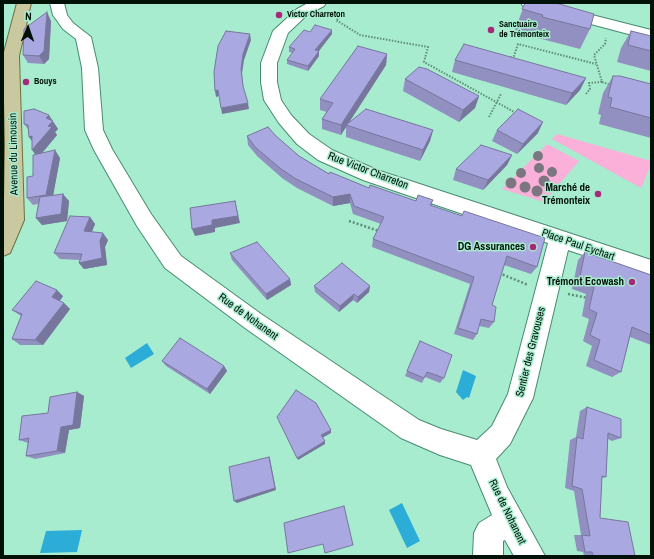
<!DOCTYPE html>
<html>
<head>
<meta charset="utf-8">
<style>
  body { margin:0 }
  #map { position:relative; width:654px; height:559px; overflow:hidden; background:#a7ecce; font-family:"Archivo Narrow",sans-serif }
  canvas { display:block }
  .frame { position:absolute; inset:0; border:4px solid #001108; pointer-events:none }
  .north { position:absolute; left:8px; top:8px; width:40px; height:40px; -webkit-text-stroke:3px #a7ecce; paint-order:stroke; rotate:2deg; font-size:11px; font-weight:700; line-height:16px; text-align:center; color:#001108 }
  .north::after { content:''; display:block; margin:auto; width:14px; height:18px; background:#001108; clip-path:polygon(50% 0,100% 100%,50% 72%,0 100%) }
</style>
</head>
<body>
<div id="map">
<canvas width="654" height="559"></canvas>
<div class="frame"></div>
<div class="north">N</div>
</div>
<script>
const g = document.querySelector('canvas').getContext('2d');
g.lineJoin = 'round';
function paint(path, color) { g.fillStyle = color; g.fill(path, 'evenodd'); }
const toPath = rows => new Path2D(rows.map(r => 'M' + r).join(''));
function trace(path, color, width, dash) { g.strokeStyle = color; g.lineWidth = width; g.lineCap = dash ? 'butt' : 'round'; g.setLineDash(dash || []); g.stroke(path); }
function drawText(font, color, halo, rows, align = 'center') {
  g.font = font + ' "Archivo Narrow",sans-serif'; g.lineWidth = 3; g.setLineDash([]); g.textBaseline = 'middle'; g.strokeStyle = halo; g.fillStyle = color; for (const [text, x, y, turn = 0] of rows) {
    g.save(); g.translate(x, y); g.rotate((+turn || 0) * Math.PI / 180); g.textAlign = isNaN(turn) ? turn : align; if (halo) g.strokeText(text, 0, 0); g.fillText(text, 0, 0); g.restore();
  }
}
const green = toPath([
  [557,134,651,161,651,165,641,188,552,139],
  [547,144,579,161,544,202,502,189]
]);
const water = toPath([
  [147,343,154,354,131,368,125,358],
  [463,370,476,376,469,398,467,397,463,400,456,392],
  [402,503,420,541,407,548,389,510],
  [82,530,77,552,40,553,46,531]
]);
const pathFar1 = toPath([
  [332,12,340,17,336,20,360,35,428,47,424,62,516,113],
  [508,59,514,56,518,44,596,64],
  [602,82,611,85],
  [586,94,590,89,589,83,602,82,594,55,605,44,606,38],
  [489,117,501,94]
]);
const path = toPath([
  [349,221,379,231],
  [499,273,528,285],
  [568,294,588,298]
]);
const minor = toPath([
  [50,3,64,3,67,15,73,23,91,37,98,68,103,130,112,149,151,214,181,256,261,314,419,420,441,429,477,440,492,426,508,394,548,243,363,180,318,160,297,144,279,123,264,100,261,82,261,63,273,31,297,9,308,3,326,3,324,6,307,15,288,33,277,63,277,82,281,100,291,115,309,134,332,150,377,170,651,260,651,278,568,250,533,398,510,444,496,459,507,487,545,556,514,556,505,540,503,541,503,556,473,556,474,533,479,523,492,515,471,465,440,455,401,438,245,328,165,268,137,226,94,150,85,130,82,68,76,39,63,29,53,15,50,3],
  [521,3,545,3,651,30,651,40,523,6,521,3]
]);
const major = toPath([
  [17,3,31,3,19,56,24,220,10,253,3,256,5,145,3,56,17,3]
]);
const trees = [
  [538,156,5],
  [539,168,5],
  [552,172,5],
  [521,173,5],
  [544,181,5.5],
  [511,183,5.5],
  [525,187,5.5],
  [537,191,5.5]
];
const wall = toPath([
  [525,3,590,29,580,49,534,37,534,35,515,30],
  [51,21,49,59,44,64,28,63,23,55],
  [631,31,651,36,651,71,617,62,621,48],
  [310,32,332,34,318,51,319,56,308,71,287,64,287,60,293,53,289,52,289,47],
  [387,54,386,65,348,124,433,130,430,141,420,161,346,137,346,126,341,135,322,129,322,119,327,112,320,110,320,99],
  [455,60,586,78,580,90,566,105,452,72],
  [613,76,651,84,651,138,599,124,601,115,598,114,603,93],
  [405,79,479,96,475,108,459,122,403,91],
  [54,123,58,129,55,132,57,135,42,153,60,158,53,195,69,201,67,221,42,225,36,218,38,204,33,205,27,198,33,176,36,154,32,141,29,137,28,129,24,124],
  [497,130,538,133,517,154,492,141],
  [247,136,276,136,299,156,329,174,369,188,416,201,433,200,431,206,537,267,531,274,504,265,492,305,494,322,489,328,479,326,477,334,473,340,454,334,470,284,372,247,373,239,381,224,353,214,350,203,333,206,297,188,282,178,257,156,248,145],
  [512,155,507,165,483,190,453,180,456,169],
  [90,217,95,224,92,232,108,240,105,247,107,265,84,269,79,263,80,260,60,259,54,253],
  [585,252,651,275,651,345,630,337,621,372,612,377,586,366,592,346,583,341,589,319,582,316,586,294,572,289,578,260],
  [230,253,290,279,291,285,267,300,232,260],
  [314,286,370,286,369,292,357,303,353,300,339,312,315,292],
  [63,296,60,301,64,303,70,309,43,345,20,345,12,339,21,316,12,310],
  [420,341,444,378,440,383,425,377,422,383,405,376],
  [162,361,224,366,227,371,210,394,166,366],
  [77,392,84,396,80,428,69,430,65,453,35,459,26,456,28,443,19,440,48,413],
  [587,407,621,438,612,441,608,439,606,477,602,478,600,518,635,556,584,556,583,552,577,551,574,535,581,535,574,491,565,488,570,440,576,437,580,411]
]);
const shadedWall = toPath([
  [47,12,51,21,49,59,44,64,39,56],
  [332,30,332,34,316,55,315,50],
  [250,34,251,40,244,60,242,74,244,92,241,69,243,54],
  [319,51,319,56,308,71,308,66],
  [387,54,386,65,341,135,341,125],
  [586,78,580,90,566,105,572,93],
  [218,90,219,96,216,97,215,91],
  [479,96,475,108,459,122,463,110],
  [248,103,249,109,222,114,221,108],
  [49,115,58,129,55,132,57,135,38,158,32,150,35,145,29,137,48,126,46,118],
  [543,122,538,133,517,154,523,144],
  [433,130,430,141,420,161,423,150],
  [55,150,60,158,52,202,46,195],
  [512,155,507,165,483,190,488,180],
  [63,194,69,201,67,221,42,225,36,218],
  [350,194,350,203,333,206,333,197],
  [235,201,240,223,215,228,215,232,195,236,192,229],
  [90,217,95,224,89,238,84,231],
  [103,233,108,240,105,247,107,265,84,269,79,263,100,241],
  [290,279,291,285,267,300,266,294],
  [370,286,369,292,357,303,358,297],
  [57,290,63,296,58,303,52,297],
  [354,294,353,300,339,312,340,306],
  [64,303,70,309,43,345,35,340],
  [224,366,227,371,210,394,207,389],
  [77,392,84,396,80,428,69,430,65,453,57,451,61,427],
  [331,430,331,433,322,438,321,435],
  [325,441,325,444,298,460,297,458],
  [269,457,270,459,276,490,237,503,234,501]
]);
const building = toPath([
  [525,3,556,3,594,14,590,29,542,17,543,15,522,9,525,3],
  [47,12,44,51,39,56,23,55,24,29,47,12],
  [315,25,332,30,315,50,319,51,308,66,287,60,295,49,289,47,304,30,310,32,315,25],
  [226,31,250,34,243,54,241,69,243,86,248,103,221,108,218,90,215,91,214,72,218,46,226,31],
  [631,31,651,36,651,51,628,45,631,31],
  [464,44,586,78,572,93,455,60,464,44],
  [358,46,387,54,341,125,322,119,333,103,320,99,358,46],
  [419,67,427,69,479,96,463,110,405,79,419,67],
  [613,76,620,76,651,84,651,118,610,107,612,98,608,97,613,76],
  [34,109,49,115,46,118,53,121,48,126,52,127,32,150,32,136,29,137,28,125,24,124,24,111,34,109],
  [366,109,433,130,423,150,346,125,366,109],
  [518,109,543,122,523,144,497,130,518,109],
  [268,127,276,136,299,156,329,174,330,172,369,188,370,185,416,201,418,195,433,200,430,205,462,216,464,211,545,238,537,267,507,256,492,305,496,307,494,322,481,319,477,334,458,328,474,277,373,239,384,217,354,206,350,194,333,197,296,179,281,169,255,147,247,136,268,127],
  [481,145,512,155,488,180,456,169,481,145],
  [55,150,46,195,27,198,27,177,33,176,33,155,55,150],
  [63,194,61,214,36,218,40,197,63,194],
  [235,201,238,216,212,220,212,225,192,229,190,208,235,201],
  [70,216,90,217,84,231,103,233,100,241,102,258,79,263,82,254,54,253,70,216],
  [257,242,290,279,266,294,230,253,257,242],
  [585,252,651,275,651,335,632,327,621,372,594,360,600,340,590,335,597,313,589,309,594,287,579,281,585,252],
  [342,263,370,286,358,297,354,294,340,306,314,286,342,263],
  [36,281,57,290,52,297,64,303,35,340,12,339,22,314,12,310,36,281],
  [180,338,224,366,207,389,162,361,180,338],
  [420,341,452,355,444,378,427,372,424,378,407,371,420,341],
  [296,390,316,403,331,430,321,435,325,441,297,458,277,417,296,390],
  [77,392,73,425,61,427,57,451,26,456,29,438,19,440,22,416,48,413,50,397,77,392],
  [587,407,621,419,621,438,608,433,606,477,602,476,600,518,628,522,635,556,593,556,592,552,585,552,582,535,590,536,582,489,572,486,577,437,583,439,587,407],
  [269,457,275,488,234,501,229,467,269,457],
  [344,506,353,545,325,553,323,544,288,553,284,523,344,506]
]);
const markers = [
  [279,15,4,"#a62879"],
  [491,30,4,"#a62879"],
  [26,82,4,"#a62879"],
  [598,194,4,"#a62879"],
  [533,247,4,"#a62879"],
  [632,282,4,"#a62879"]
];
const farPoinames = [
  ["Victor Charreton",287,15],
  ["Sanctuaire",499,25],
  ["de Trémonteix",499,35],
  ["Bouys",34,82]
];
const streetNames = [
  ["Avenue du Limousin",14,154,-91],
  ["Rue Victor Charreton",368,171,21],
  ["Place Paul Eychart",578,245,19],
  ["Rue de Nohanent",248,317,36],
  ["Sentier des Gravouses",531,352,-76],
  ["Rue de Nohanent",507,512,64]
];
const poiNames = [
  ["Marché de",590,188],
  ["Trémonteix",590,201],
  ["DG Assurances",525,247],
  ["Trémont Ecowash",624,282]
];
paint(green, '#fab0d8');
paint(water, '#2badd8');
trace(minor, '#488b71', 2);
trace(major, '#6c7040', 2);
trace(pathFar1, '#5f8d78', 2, [1.5, 1.5]);
trace(path, '#5f8d78', 2.5, [2, 2]);
paint(minor, '#fff');
paint(major, '#cac89e');
g.fillStyle = '#7c7680';
for (const [x, y, r] of trees) { g.beginPath(); g.arc(x, y, r, 0, 2 * Math.PI); g.fill(); }
paint(wall, '#9290c1');
paint(shadedWall, '#77769d');
paint(building, '#aaa8e0');
trace(building, '#77769d', 1);
for (const [x, y, r, color] of markers) { const dot = new Path2D(); dot.arc(x, y, r, 0, 2 * Math.PI); g.fillStyle = color; g.fill(dot); trace(dot, '#a7ecce', 1.5); }
drawText('bold 9px', '#001108', '#a7ecce', farPoinames, 'left');
drawText('11px', '#001108', '#a7ecce', streetNames);
drawText('bold 11px', '#001108', '#a7ecce', poiNames, 'right');
</script>
</body>
</html>
